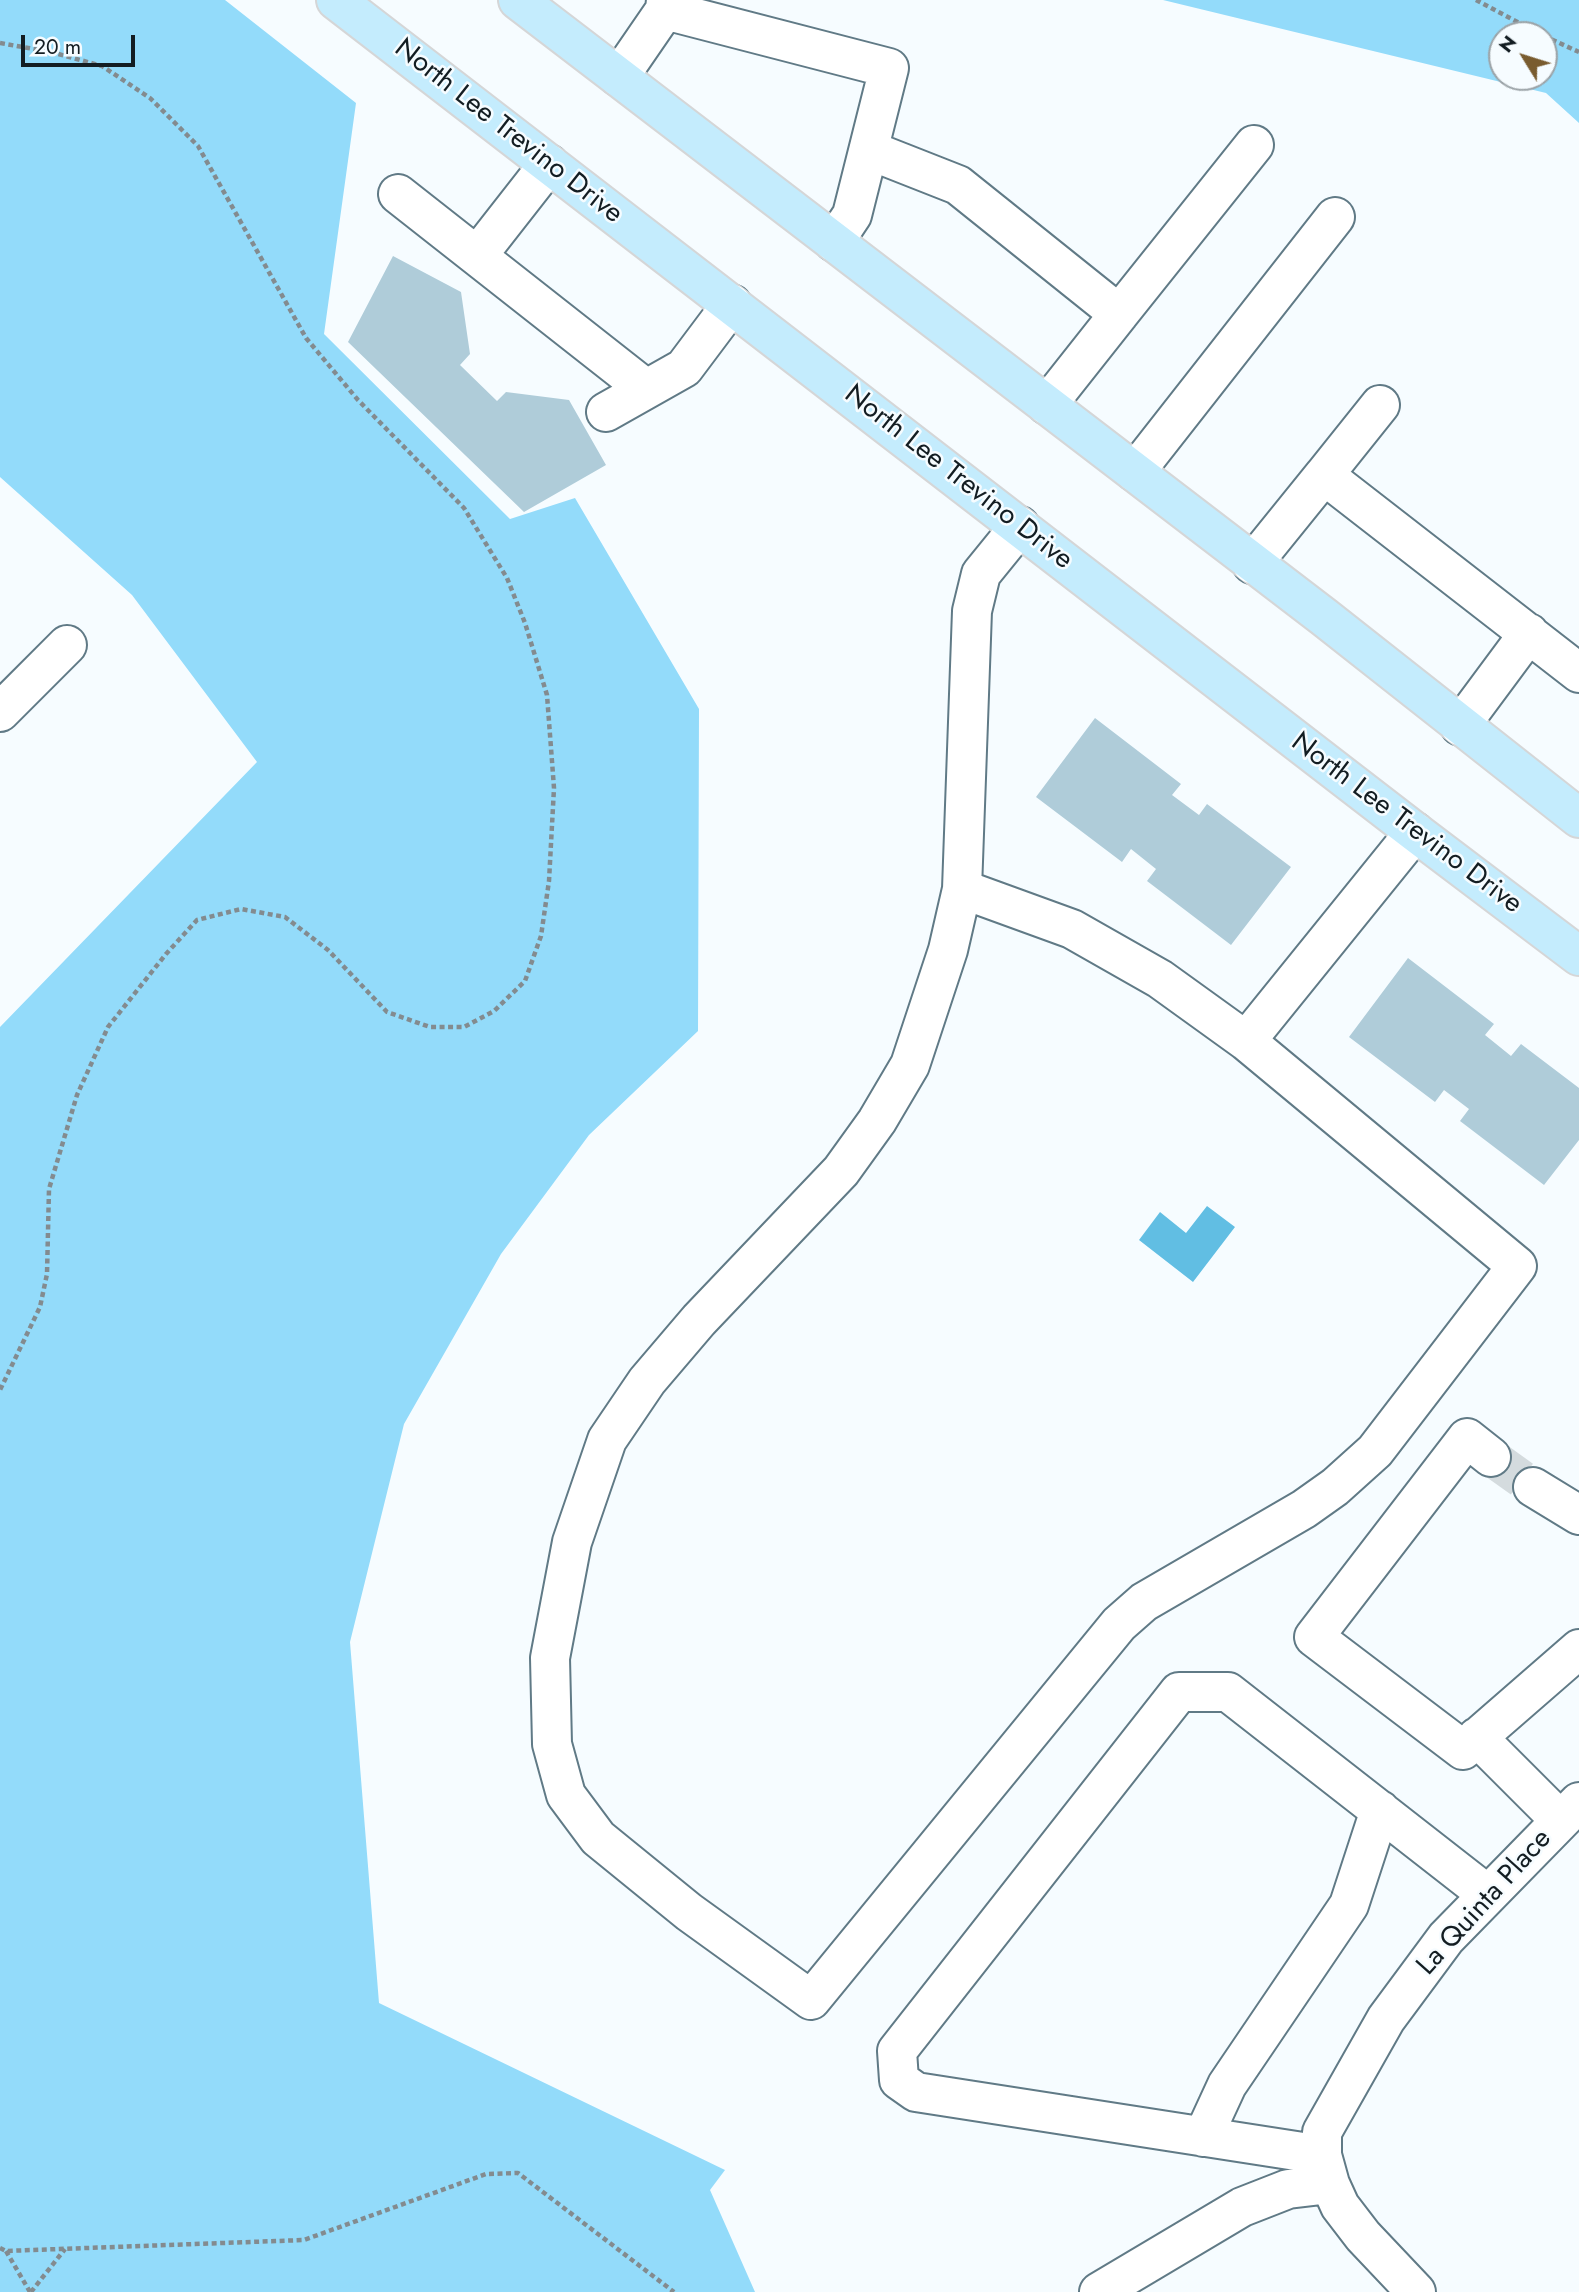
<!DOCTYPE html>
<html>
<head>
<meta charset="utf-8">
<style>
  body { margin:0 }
  #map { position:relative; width:1579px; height:2292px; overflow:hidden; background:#f6fcff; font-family:Jost,sans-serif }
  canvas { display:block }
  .north { position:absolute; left:1488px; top:21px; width:70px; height:70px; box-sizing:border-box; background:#f6fcff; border:2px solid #9ba3a7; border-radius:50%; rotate:308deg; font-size:19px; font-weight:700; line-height:28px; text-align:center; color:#131d22 }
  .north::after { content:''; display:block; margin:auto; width:24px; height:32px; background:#795c2f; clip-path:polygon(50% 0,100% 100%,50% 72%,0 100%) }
  .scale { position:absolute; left:21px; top:35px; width:114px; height:32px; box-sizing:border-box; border:4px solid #131d22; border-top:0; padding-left:9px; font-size:21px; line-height:24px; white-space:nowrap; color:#131d22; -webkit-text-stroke:5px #f6fcff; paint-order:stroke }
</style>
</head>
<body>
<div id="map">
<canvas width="1579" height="2292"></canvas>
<div class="north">N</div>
<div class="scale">20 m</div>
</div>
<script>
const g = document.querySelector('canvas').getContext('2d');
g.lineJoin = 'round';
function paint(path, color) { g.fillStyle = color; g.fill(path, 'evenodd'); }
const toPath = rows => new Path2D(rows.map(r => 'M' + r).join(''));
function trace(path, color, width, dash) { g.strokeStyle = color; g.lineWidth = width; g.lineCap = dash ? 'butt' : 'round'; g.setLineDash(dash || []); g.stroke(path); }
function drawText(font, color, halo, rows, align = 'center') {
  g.font = font + ' Jost,sans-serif'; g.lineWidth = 5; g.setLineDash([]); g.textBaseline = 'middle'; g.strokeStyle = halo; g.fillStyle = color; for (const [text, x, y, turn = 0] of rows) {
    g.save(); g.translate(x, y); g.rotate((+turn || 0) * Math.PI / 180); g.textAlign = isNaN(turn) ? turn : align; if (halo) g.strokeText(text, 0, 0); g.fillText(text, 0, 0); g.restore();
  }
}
const green = toPath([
  [0,0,225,0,356,103,324,334,510,519,575,498,699,709,698,1031,589,1135,501,1254,404,1424,350,1642,379,2003,725,2170,710,2190,755,2292,0,2292,0,1027,257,762,132,595,0,477],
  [1163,0,1579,0,1579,123,1546,93],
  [1544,35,1544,77,1502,77,1502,35]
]);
const water = toPath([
  [1207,1206,1235,1227,1193,1282,1139,1240,1160,1212,1186,1233]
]);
const building = toPath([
  [393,256,461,292,470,354,460,365,497,401,506,392,569,400,606,465,524,512,348,342],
  [1095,718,1181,784,1172,795,1199,815,1207,804,1291,867,1231,945,1147,881,1156,869,1131,849,1122,862,1036,797],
  [1408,958,1494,1024,1485,1035,1511,1056,1521,1044,1579,1088,1579,1140,1544,1185,1460,1121,1469,1109,1444,1090,1435,1102,1349,1037]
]);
const minorTunnel = toPath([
  [1491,1457,1533,1487]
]);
const path = toPath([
  [1476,0,1542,35],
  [1544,36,1579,52],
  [0,43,51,52,102,66,150,98,198,146,306,338,358,400,464,508,507,578,525,623,547,695,554,788,549,881,541,936,525,981,494,1011,464,1027,430,1027,387,1012,328,950,285,917,241,909,197,920,166,954,108,1027,77,1095,49,1189,47,1274,40,1307,0,1390],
  [0,2248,6,2251,304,2240,486,2174,518,2173,674,2292],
  [6,2251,30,2292],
  [31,2292,65,2249]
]);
const minor = toPath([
  [666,0,665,10,889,68,852,215,834,242],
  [619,77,665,10],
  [869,150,958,185,1119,314,1254,145],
  [398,194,646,389],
  [477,256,549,164],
  [1047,405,1119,314],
  [606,412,684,368,732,304],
  [1135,472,1335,217],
  [1324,475,1380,405],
  [1252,564,1324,475,1579,673],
  [0,712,67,645],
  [1460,726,1529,633],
  [962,889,1072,929,1160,979,1246,1041,1517,1266,1375,1451,1335,1487,1304,1509,1144,1602,1119,1624,811,2000,689,1912,598,1838,566,1795,552,1744,550,1658,572,1542,607,1440,647,1381,699,1320,841,1171,877,1121,910,1065,948,950,962,889,972,611,981,574,1020,526],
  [1246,1041,1415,832],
  [1491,1457,1467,1438,1314,1637,1463,1750,1579,1649],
  [1533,1487,1579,1515],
  [1477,1737,1560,1820],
  [1203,2137,1227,2085,1349,1905,1380,1810],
  [1322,2155,916,2092,899,2080,897,2051,1179,1692,1228,1692,1488,1895],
  [1099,2292,1242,2207,1288,2189,1330,2184],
  [1416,2292,1363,2236,1340,2206,1330,2184,1322,2155,1322,2132,1386,2019,1446,1938,1579,1802]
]);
const major = toPath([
  [336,0,1415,832,1579,956],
  [518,0,1324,617,1579,818]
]);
const streetNames = [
  ["North Lee Trevino Drive",508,132,38],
  ["North Lee Trevino Drive",958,478,38],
  ["North Lee Trevino Drive",1406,824,37],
  ["La Quinta Place",1485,1903,-48]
];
paint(green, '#93dbfa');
paint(water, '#61bee3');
paint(building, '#afccd9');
trace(minorTunnel, '#d4dbde', 38, [38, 19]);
trace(minor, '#607a86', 42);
trace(major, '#d5d6d7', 42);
trace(path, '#838b8f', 4.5, [5, 3.5]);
trace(minor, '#fff', 38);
trace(major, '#c4ecfd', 38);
drawText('28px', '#131d22', '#f6fcff', streetNames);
</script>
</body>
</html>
